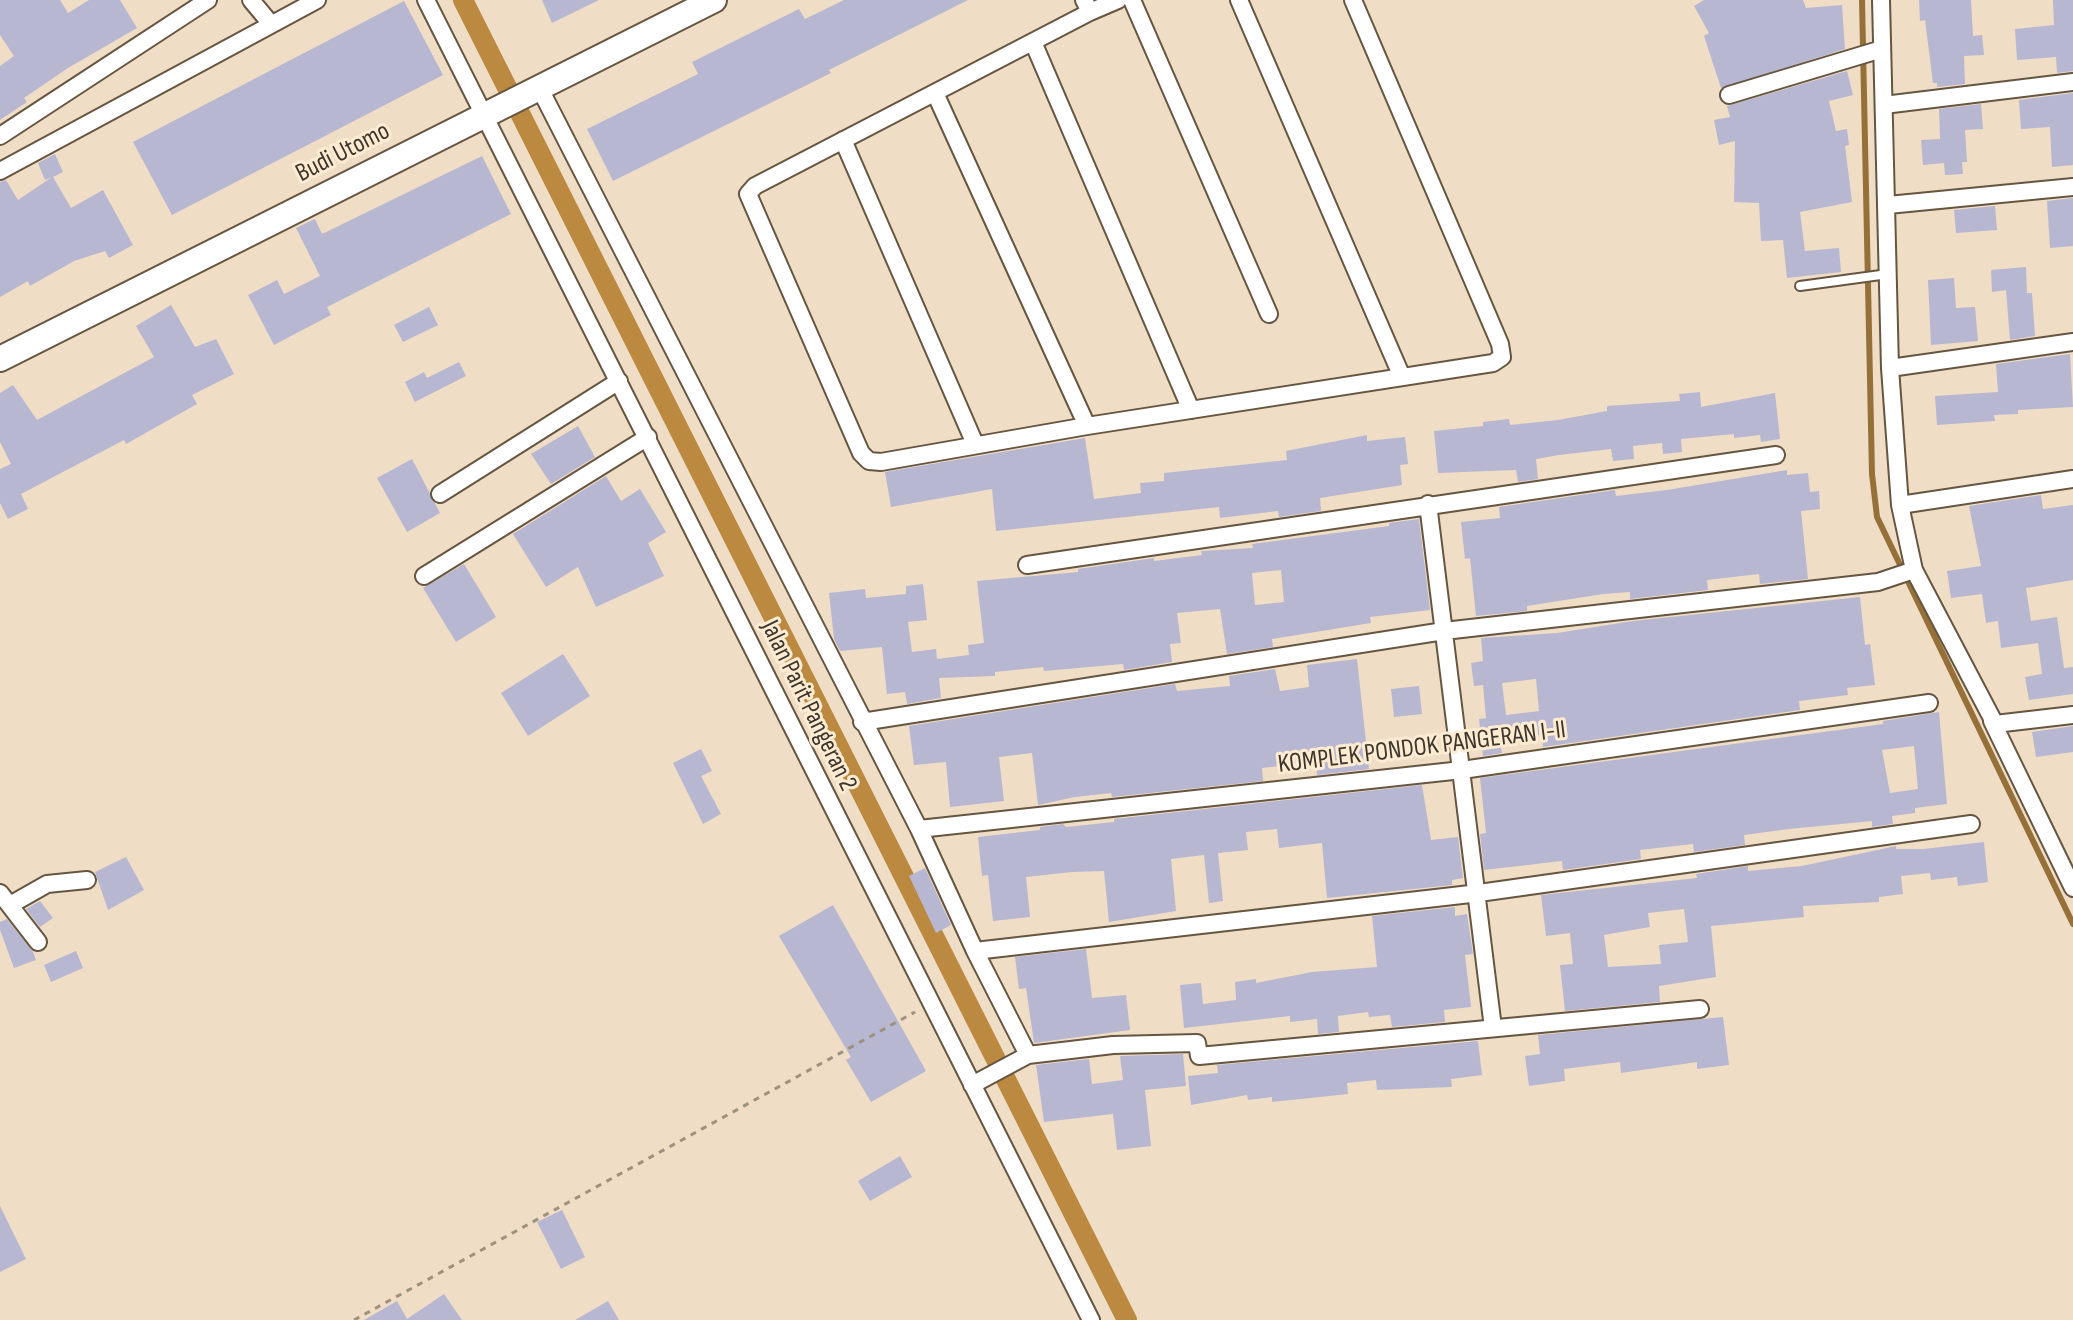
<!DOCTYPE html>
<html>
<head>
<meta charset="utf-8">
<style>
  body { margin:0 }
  canvas { display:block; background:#f0ddc5 }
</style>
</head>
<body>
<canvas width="2073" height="1320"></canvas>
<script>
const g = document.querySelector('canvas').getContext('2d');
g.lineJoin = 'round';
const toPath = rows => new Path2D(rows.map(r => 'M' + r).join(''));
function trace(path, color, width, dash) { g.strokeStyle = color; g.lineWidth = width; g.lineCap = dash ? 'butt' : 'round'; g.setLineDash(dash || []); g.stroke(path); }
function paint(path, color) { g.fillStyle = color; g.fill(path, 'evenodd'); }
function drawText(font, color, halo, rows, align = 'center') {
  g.font = font + ' "Sofia Sans Condensed",sans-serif'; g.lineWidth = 6; g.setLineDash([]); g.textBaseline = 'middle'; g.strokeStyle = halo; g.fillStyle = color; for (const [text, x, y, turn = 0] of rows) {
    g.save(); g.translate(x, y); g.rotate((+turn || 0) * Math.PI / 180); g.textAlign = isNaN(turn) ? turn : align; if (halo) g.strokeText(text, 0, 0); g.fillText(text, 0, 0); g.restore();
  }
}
const stream = toPath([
  [1862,0,1872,474,1877,517,2073,924]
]);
const canal = toPath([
  [463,0,1127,1320]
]);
const building = toPath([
  [0,0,60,0,68,13,89,0,120,0,137,28,68,68,24,98,27,102,0,120,0,66,14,56,0,35],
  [542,0,599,0,552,23],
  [844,0,968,0,829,70,831,73,613,181,587,129,698,74,692,62,799,9,805,19],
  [1704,0,1803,0,1806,8,1842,5,1845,49,1721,88,1704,36,1709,33,1694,6],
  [1919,0,1971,0,1973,36,1982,35,1984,55,1964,56,1965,84,1937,87,1937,83,1933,83,1925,20,1920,21],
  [2053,0,2073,0,2073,71,2057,73,2056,57,2017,60,2015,29,2054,25],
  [404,1,443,75,172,215,133,142],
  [1847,71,1853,95,1829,101,1836,131,1847,129,1849,145,1845,146,1852,202,1800,212,1805,251,1839,248,1841,272,1787,278,1783,240,1761,241,1759,203,1734,202,1735,141,1719,145,1714,120,1730,117,1727,106],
  [2073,93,2073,165,2052,167,2050,127,2021,129,2019,100],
  [1981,104,1983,129,1965,130,1967,162,1962,162,1963,174,1945,175,1944,163,1923,165,1921,140,1940,139,1939,109],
  [55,154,63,172,53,177,71,208,103,190,133,245,109,258,105,251,74,261,30,286,28,281,0,297,0,182,6,180,18,200,52,177,45,180,38,163],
  [482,156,511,214,327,307,331,315,274,345,248,295,277,280,284,294,320,276,296,228,315,219,322,234],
  [2073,198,2073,246,2050,248,2047,201],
  [1995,206,1997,230,1956,233,1954,210],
  [2026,267,2027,293,2032,293,2035,336,2010,340,2006,290,1992,292,1991,270],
  [1954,278,1956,308,1975,307,1978,341,1931,345,1928,280],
  [171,305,195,347,216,339,234,374,192,395,197,404,126,444,124,440,21,494,28,509,8,519,0,503,0,469,11,464,0,442,0,393,13,385,37,420,154,357,136,326],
  [429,307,438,325,403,342,394,325],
  [2070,354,2073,407,2018,410,2018,414,1994,415,1995,421,1937,425,1935,396,1998,392,1996,364],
  [459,362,466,376,415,402,405,382,424,372,427,378],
  [1700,392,1701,407,1775,393,1780,439,1761,442,1760,435,1734,438,1734,434,1681,439,1682,452,1663,454,1662,443,1633,446,1634,459,1613,461,1611,449,1559,455,1536,459,1538,479,1518,482,1516,470,1438,473,1434,431,1483,426,1483,422,1509,419,1510,425,1558,420,1607,411,1607,406,1680,401,1679,394],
  [578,426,595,457,551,484,531,454],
  [1367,435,1367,441,1405,437,1408,464,1400,465,1402,485,1320,498,1321,511,1279,517,1278,511,1220,518,1219,507,996,531,992,489,891,507,885,472,1085,438,1094,499,1141,493,1140,483,1164,481,1164,473,1287,460,1286,451],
  [412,459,440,513,407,532,377,478],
  [1787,470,1787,475,1808,473,1810,492,1819,491,1820,509,1801,511,1808,579,1760,584,1759,574,1707,580,1708,590,1630,599,1630,592,1603,594,1527,606,1527,611,1476,616,1470,558,1465,559,1461,522,1500,518,1499,507,1615,490,1616,496,1667,490],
  [606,476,621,501,640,489,666,532,648,543,664,576,596,607,578,567,546,587,513,534],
  [2041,495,2043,509,2073,505,2073,580,2026,588,2031,621,2057,617,2064,668,2073,667,2073,694,2029,700,2025,677,2042,674,2038,643,2001,648,1998,621,1986,623,1982,594,1951,598,1947,571,1981,566,1969,506],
  [1419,519,1430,610,1370,617,1371,623,1272,639,1273,647,1227,654,1220,609,1177,613,1181,643,1170,644,1172,662,1124,670,1123,664,1044,671,1043,667,995,672,995,676,939,678,941,698,907,704,905,692,887,694,882,647,840,651,834,639,829,593,865,589,866,598,906,594,906,586,923,584,927,620,908,622,912,652,936,649,937,659,969,655,968,645,984,643,977,581,1078,572,1078,569,1154,558,1154,561,1202,555,1201,551,1253,548,1252,544,1389,526,1389,523],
  [1281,570,1284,602,1255,605,1252,573],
  [464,564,496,617,456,642,423,588],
  [1860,597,1865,645,1870,644,1875,685,1847,688,1848,695,1799,701,1800,710,1543,747,1542,735,1513,738,1500,741,1502,753,1483,756,1479,719,1486,718,1483,685,1474,686,1471,663,1483,661,1481,638,1557,633,1633,621],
  [1536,679,1539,711,1506,715,1502,683],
  [563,654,590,696,528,736,501,693],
  [1357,659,1369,769,1317,775,1316,762,1262,768,1263,781,1112,797,1111,793,1075,797,1038,805,1032,753,999,757,1004,801,950,807,946,762,914,765,909,726,1175,684,1177,691,1230,686,1229,676,1275,669,1280,691,1309,687,1307,665],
  [1419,686,1422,714,1394,717,1391,689],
  [1939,712,1947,804,1915,808,1915,813,1892,816,1893,824,1872,827,1872,821,1789,829,1744,835,1745,845,1694,852,1693,844,1640,850,1641,859,1563,870,1562,861,1484,870,1480,834,1486,833,1480,778,1883,724,1883,721],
  [1914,746,1918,789,1890,793,1882,750],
  [2073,726,2073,752,2036,757,2032,732],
  [701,749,712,771,701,776,721,814,703,824,673,763],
  [1422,785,1431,840,1458,837,1463,878,1452,880,1452,885,1327,898,1322,843,1279,848,1277,829,1246,832,1248,850,1218,853,1223,901,1209,903,1204,855,1171,859,1176,911,1109,922,1104,871,1072,872,1026,877,1030,917,993,921,988,875,982,876,978,837,1040,830,1040,827,1063,824,1066,827,1114,822,1114,819],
  [1984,842,1988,882,1958,886,1957,877,1931,880,1930,873,1901,876,1903,894,1879,897,1879,902,1803,906,1804,917,1711,926,1716,977,1659,986,1660,1002,1565,1011,1560,965,1573,964,1570,933,1546,936,1541,895,1697,878,1696,874,1748,866,1748,871,1802,866,1896,846,1896,849,1923,849],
  [1684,909,1688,942,1659,945,1661,964,1608,967,1604,935,1650,927,1648,913],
  [126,857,144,890,108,910,95,872],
  [925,868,951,925,936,933,909,876],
  [40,901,53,918,40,927,26,909],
  [833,905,926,1071,871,1102,846,1060,851,1057,779,936],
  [1455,907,1455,916,1467,914,1473,954,1465,955,1471,1007,1444,1010,1445,1022,1392,1027,1390,1015,1369,1017,1368,1012,1338,1016,1339,1032,1318,1034,1317,1019,1290,1022,1290,1016,1184,1028,1180,985,1201,983,1203,1004,1236,1000,1235,982,1256,979,1256,983,1312,972,1377,967,1372,916],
  [7,919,33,952,36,960,14,968,0,930,0,922],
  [1086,949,1092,998,1126,995,1130,1030,1034,1043,1026,988,1019,989,1015,957],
  [76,951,83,968,51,982,44,965],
  [1723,1017,1729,1065,1697,1069,1697,1062,1621,1073,1620,1062,1564,1069,1565,1081,1529,1086,1525,1056,1540,1054,1538,1035],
  [1478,1041,1482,1075,1451,1079,1452,1087,1377,1090,1376,1080,1347,1083,1348,1094,1272,1102,1272,1097,1248,1100,1247,1095,1191,1105,1188,1076,1218,1073,1217,1065],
  [1183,1054,1186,1086,1145,1090,1151,1146,1117,1150,1113,1114,1044,1122,1036,1065,1089,1059,1092,1084,1123,1080,1120,1056],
  [900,1156,912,1177,870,1201,858,1181],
  [0,1206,26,1259,0,1272],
  [562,1210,585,1257,561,1269,537,1222],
  [444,1294,462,1320,364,1320,397,1301,407,1319],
  [608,1301,619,1320,575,1320]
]);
const path = toPath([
  [354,1320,915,1012]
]);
const lane = toPath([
  [1800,286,1888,274]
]);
const street = toPath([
  [251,0,271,24],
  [426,0,1091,1320],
  [1084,0,1090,12,1118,0],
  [1132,0,1269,314],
  [1239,0,1402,377],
  [1881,0,1890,368,1900,505,1914,570,1995,724,2073,715],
  [1090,12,755,186,748,194,861,453,869,461,881,462,1087,426,1493,363,1502,357,1500,344,1353,0],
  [1033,42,1191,410],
  [539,87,919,829,975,951,1479,893,1971,824],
  [935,93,1087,426],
  [1729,95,1882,49],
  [1884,105,2073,82],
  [0,136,208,0],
  [843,140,975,444],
  [0,171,317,0],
  [1888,205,2073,187],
  [1890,368,2073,342],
  [440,494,619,381],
  [1428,504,1493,1028],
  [1900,505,2073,479],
  [1027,565,1776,455],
  [424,576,648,437],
  [1992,721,2073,888],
  [862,722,1444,631,1878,582,1914,570],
  [919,829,1462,770,1929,703],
  [0,893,38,942],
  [10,905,47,884,87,880],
  [975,951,1028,1055,1113,1045,1197,1043,1199,1056,1700,1009],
  [972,1085,1028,1055]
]);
const secondary = toPath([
  [0,359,714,0]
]);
const streetNames = [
  ["Budi Utomo",343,153,-27],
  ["Jalan Parit Pangeran 2",808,706,64],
  ["KOMPLEK PONDOK PANGERAN I-II",1422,748,-7]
];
trace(stream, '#957039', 6);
trace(canal, '#bb893f', 20);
paint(building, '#b8b7d2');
trace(lane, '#665641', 12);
trace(street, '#665641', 20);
trace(secondary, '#665641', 28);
trace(path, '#9e917f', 3, [6, 6]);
trace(lane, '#fff', 8);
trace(street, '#fff', 16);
trace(secondary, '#fff', 24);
drawText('26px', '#3d362c', '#fdebd2', streetNames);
</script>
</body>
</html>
